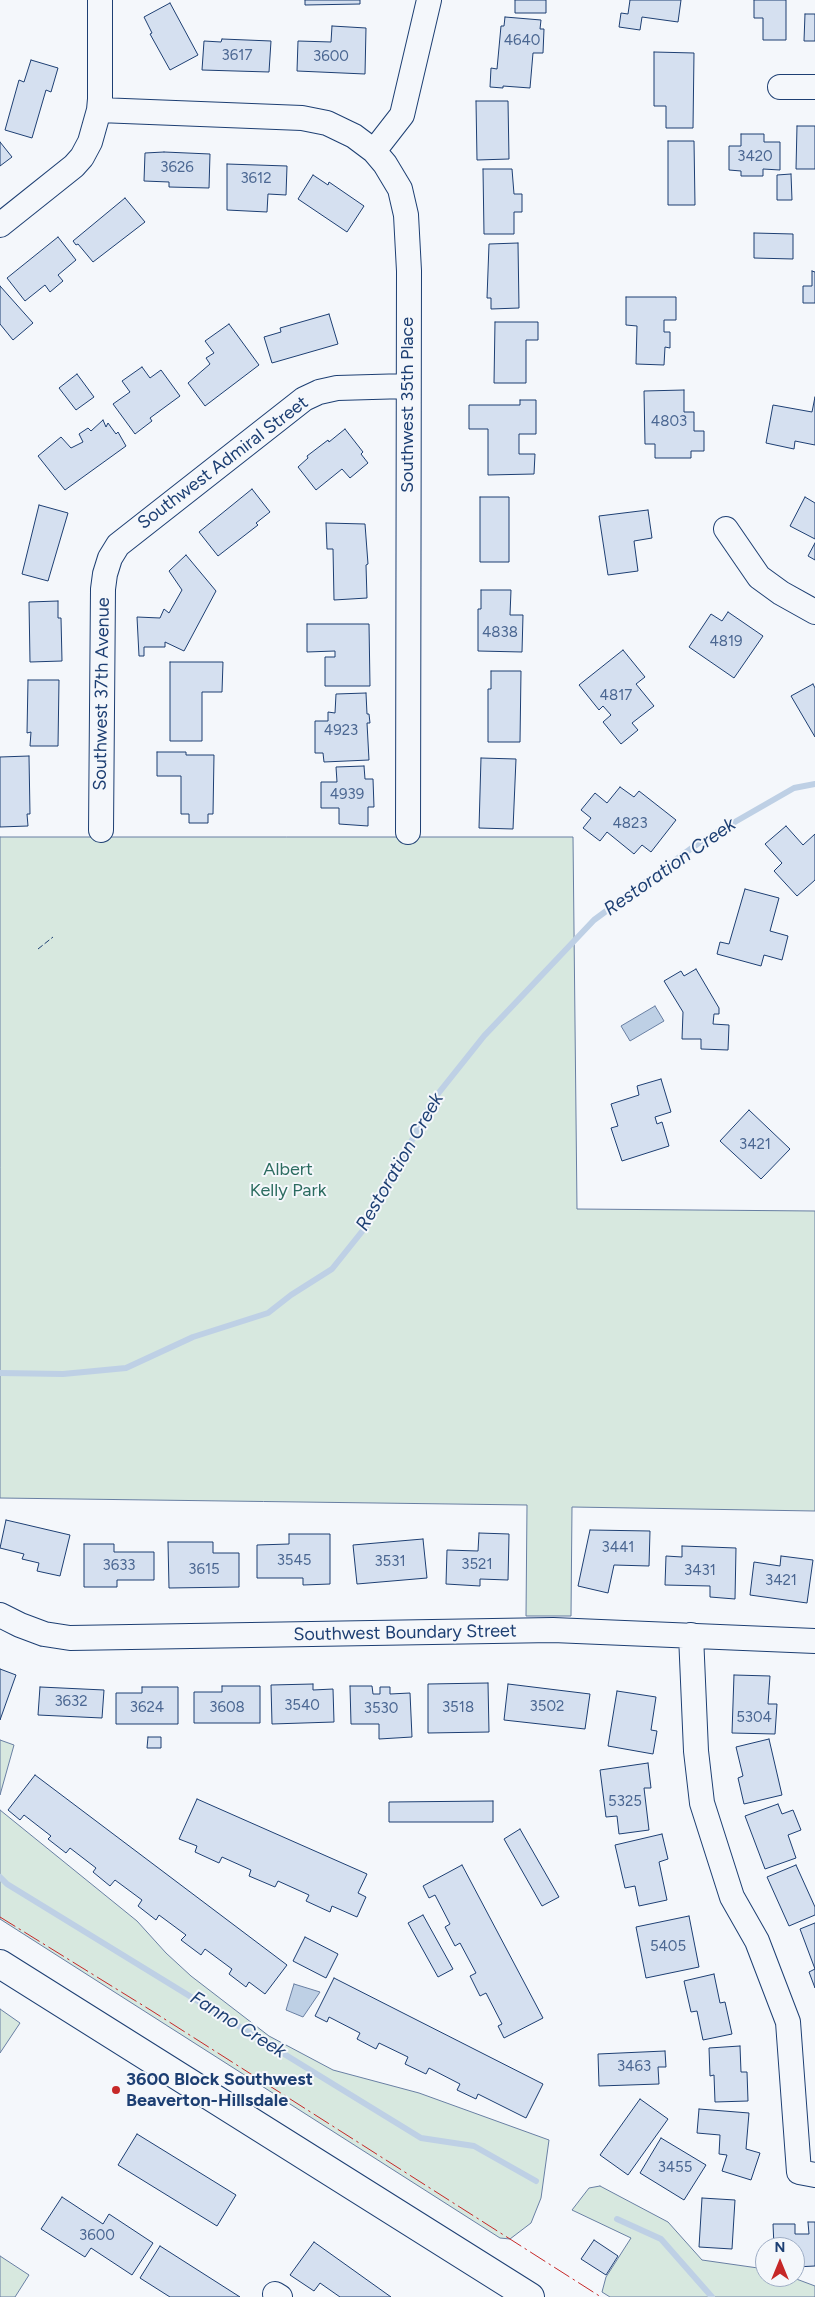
<!DOCTYPE html>
<html>
<head>
<meta charset="utf-8">
<style>
  body { margin:0 }
  #map { position:relative; width:815px; height:2297px; overflow:hidden; background:#f4f7fb; font-family:Figtree,sans-serif }
  canvas { display:block }
  .north { position:absolute; left:755px; top:2237px; width:50px; height:50px; box-sizing:border-box; background:#f4f7fb; border:1px solid #9eadc5; border-radius:50%; rotate:0deg; font-size:14px; font-weight:700; line-height:20px; text-align:center; color:#1d3f73 }
  .north::after { content:''; display:block; margin:auto; width:18px; height:22px; background:#c62828; clip-path:polygon(50% 0,100% 100%,50% 72%,0 100%) }
</style>
</head>
<body>
<div id="map">
<canvas width="815" height="2297"></canvas>
<div class="north">N</div>
</div>
<script>
const g = document.querySelector('canvas').getContext('2d');
g.lineJoin = 'round';
function paint(path, color) { g.fillStyle = color; g.fill(path, 'evenodd'); }
const toPath = rows => new Path2D(rows.map(r => 'M' + r).join(''));
function trace(path, color, width, dash) { g.strokeStyle = color; g.lineWidth = width; g.lineCap = dash ? 'butt' : 'round'; g.setLineDash(dash || []); g.stroke(path); }
function drawText(font, color, halo, rows, align = 'center') {
  g.font = font + ' Figtree,sans-serif'; g.lineWidth = 4; g.setLineDash([]); g.textBaseline = 'middle'; g.strokeStyle = halo; g.fillStyle = color; for (const [text, x, y, turn = 0] of rows) {
    g.save(); g.translate(x, y); g.rotate((+turn || 0) * Math.PI / 180); g.textAlign = isNaN(turn) ? turn : align; if (halo) g.strokeText(text, 0, 0); g.fillText(text, 0, 0); g.restore();
  }
}
const green = toPath([
  [0,837,573,837,577,1209,815,1211,815,1511,572,1507,571,1616,526,1616,527,1505,0,1498,0,837],
  [0,1740,14,1745,0,1795,0,1740],
  [0,1810,137,1921,166,1953,191,1976,269,2036,333,2070,419,2093,549,2140,541,2198,531,2223,510,2239,500,2238,0,1919,0,1810],
  [0,2009,20,2023,0,2053,0,2009],
  [600,2186,668,2222,702,2260,765,2269,765,2277,791,2277,815,2286,815,2297,610,2297,602,2292,606,2277,631,2238,572,2210,589,2188,600,2186],
  [0,2256,29,2275,15,2297,0,2297,0,2256]
]);
const water = toPath([
  [655,1006,664,1021,630,1041,621,1026,655,1006],
  [294,1984,320,1992,303,2017,286,2010,294,1984]
]);
const stream = toPath([
  [0,1373,63,1374,126,1368,193,1337,268,1313,291,1295,332,1269,368,1224,433,1100,484,1036,594,920,700,842,794,788,815,784],
  [0,1877,7,1884,421,2138,474,2146,536,2181],
  [617,2219,661,2239,712,2297]
]);
const building = toPath([
  [305,0,360,0,360,4,305,5,305,0],
  [515,0,546,0,546,13,515,13,515,0],
  [630,0,681,0,678,22,642,17,640,30,619,27,621,13,628,14,630,0],
  [754,0,786,0,786,40,763,40,763,18,754,18,754,0],
  [170,3,198,55,170,70,150,34,152,33,144,17,170,3],
  [805,14,815,14,815,41,804,41,805,14],
  [505,17,541,20,540,29,544,29,543,53,533,53,530,88,503,86,503,88,490,87,491,68,497,69,501,26,504,26,505,17],
  [332,26,366,28,365,74,297,71,298,41,331,42,332,26],
  [222,39,271,41,269,72,202,70,204,41,221,42,222,39],
  [654,52,694,53,693,128,666,128,666,106,654,106,654,52],
  [31,60,58,68,51,92,46,90,32,138,5,130,19,80,24,82,31,60],
  [476,101,508,101,509,159,477,160,476,101],
  [797,126,815,126,815,169,796,169,797,126],
  [741,134,764,134,764,142,780,142,780,170,763,169,763,176,741,176,741,171,729,170,729,146,741,146,741,134],
  [668,141,694,141,695,205,668,205,668,141],
  [0,142,12,157,0,166,0,142],
  [164,152,210,154,209,188,169,187,169,182,144,181,145,153,164,152],
  [227,164,287,166,286,195,268,194,267,212,227,210,227,164],
  [483,169,512,169,514,194,522,194,522,212,514,212,514,234,484,234,483,169],
  [791,174,792,200,777,200,777,175,791,174],
  [313,175,328,185,329,182,364,206,347,232,298,199,313,175],
  [125,198,145,222,93,262,78,244,76,245,73,241,125,198],
  [754,233,793,234,793,259,754,258,754,233],
  [58,237,76,260,58,275,63,281,50,292,45,285,25,301,7,278,58,237],
  [518,243,519,308,491,309,491,298,487,298,489,244,518,243],
  [812,271,815,272,815,303,803,303,803,286,812,286,812,271],
  [0,286,33,323,13,340,0,324,0,286],
  [626,297,676,297,676,320,664,320,664,332,670,332,670,348,665,347,664,365,636,364,637,326,626,325,626,297],
  [329,314,338,344,272,363,264,337,281,332,280,328,329,314],
  [495,322,538,322,538,340,526,340,526,383,494,383,495,322],
  [229,324,259,365,205,406,188,383,210,364,206,358,214,353,205,341,229,324],
  [142,367,150,378,161,370,180,396,150,418,152,421,135,434,113,404,130,392,122,381,142,367],
  [77,374,94,397,76,410,59,388,77,374],
  [684,390,684,412,694,412,694,431,704,431,704,451,691,451,691,458,655,458,655,444,645,444,644,391,684,390],
  [815,397,815,445,795,441,794,449,766,443,773,405,812,412,815,397],
  [520,400,536,400,536,434,519,434,519,454,535,454,534,474,488,475,488,429,469,429,469,405,520,405,520,400],
  [103,420,106,427,108,423,116,434,118,432,126,446,65,490,38,456,61,437,71,448,83,442,79,434,88,428,91,431,103,420],
  [345,429,363,452,361,454,368,463,350,478,342,469,316,490,298,467,308,458,307,456,328,440,329,442,345,429],
  [252,489,270,512,256,523,258,525,218,556,199,532,252,489],
  [480,497,509,497,509,562,480,562,480,497],
  [805,497,815,503,815,539,790,526,805,497],
  [39,505,68,513,48,581,22,574,39,505],
  [648,510,652,538,634,541,638,571,608,575,599,516,648,510],
  [326,523,365,524,368,564,366,565,367,598,334,600,333,549,327,549,326,523],
  [815,543,815,560,808,556,815,543],
  [186,555,216,591,184,651,165,642,165,647,144,647,144,656,139,656,137,617,160,618,164,609,169,613,182,590,169,571,186,555],
  [481,590,511,590,510,615,523,615,522,652,478,651,478,609,481,609,481,590],
  [58,601,58,618,61,618,62,661,30,662,29,602,58,601],
  [728,612,763,636,734,678,689,647,711,614,722,621,728,612],
  [307,624,369,624,370,686,325,686,325,657,335,657,335,651,307,652,307,624],
  [623,650,645,677,636,684,654,706,632,723,638,730,621,744,603,722,611,715,603,706,599,710,579,685,623,650],
  [170,662,223,662,222,692,202,692,202,741,170,741,170,662],
  [491,671,521,671,520,742,488,742,488,689,491,689,491,671],
  [28,680,59,680,58,746,30,746,31,732,27,733,28,680],
  [813,684,815,688,815,737,791,696,813,684],
  [366,693,367,714,369,714,370,723,367,723,369,760,324,762,323,753,315,753,315,721,328,721,328,712,335,713,336,694,366,693],
  [157,752,186,752,186,755,214,755,213,814,208,814,208,823,189,823,189,814,181,814,181,776,157,776,157,752],
  [29,756,30,814,27,814,28,826,0,827,0,757,29,756],
  [481,758,516,759,513,829,479,828,481,758],
  [364,766,365,779,373,779,374,807,368,807,368,826,339,824,339,808,321,808,321,782,337,782,336,767,364,766],
  [620,787,634,797,639,791,676,820,651,852,642,845,634,854,607,832,600,841,583,828,591,818,581,810,595,793,607,803,620,787],
  [786,826,803,845,815,834,815,880,797,896,774,871,782,863,765,844,786,826],
  [745,889,779,898,770,931,788,936,782,960,764,955,761,966,717,954,720,942,729,944,745,889],
  [696,969,719,1008,719,1014,714,1014,713,1024,729,1025,728,1050,701,1049,701,1039,682,1039,683,1012,664,981,681,971,684,976,696,969],
  [661,1079,671,1112,655,1117,657,1124,662,1122,669,1146,622,1161,611,1128,618,1126,611,1104,639,1095,637,1086,661,1079],
  [749,1110,790,1149,761,1179,720,1141,749,1110],
  [6,1520,70,1535,60,1576,37,1571,39,1563,22,1559,24,1554,0,1548,6,1520],
  [590,1530,650,1531,649,1566,614,1565,608,1593,578,1586,590,1530],
  [479,1533,509,1534,508,1580,480,1579,480,1586,446,1584,447,1550,478,1551,479,1533],
  [289,1534,330,1534,330,1584,303,1585,303,1578,257,1578,257,1545,289,1544,289,1534],
  [423,1539,427,1578,357,1584,353,1545,423,1539],
  [168,1542,213,1542,213,1553,239,1553,239,1587,169,1588,168,1542],
  [84,1544,114,1544,114,1552,154,1552,154,1580,117,1580,117,1587,84,1587,84,1544],
  [682,1546,736,1548,735,1599,710,1597,710,1586,665,1585,666,1556,682,1557,682,1546],
  [781,1556,813,1560,807,1603,750,1595,754,1562,780,1566,781,1556],
  [0,1669,16,1675,0,1720,0,1669],
  [734,1675,770,1676,768,1704,777,1704,775,1734,732,1733,734,1675],
  [488,1683,489,1732,428,1733,428,1684,488,1683],
  [313,1684,313,1690,333,1689,334,1722,272,1724,271,1685,313,1684],
  [508,1684,590,1694,585,1729,504,1720,508,1684],
  [222,1686,260,1686,260,1723,194,1723,194,1692,222,1692,222,1686],
  [350,1686,372,1686,373,1694,380,1694,380,1687,390,1687,390,1694,410,1693,412,1737,379,1739,379,1724,351,1724,350,1686],
  [40,1687,104,1690,102,1718,38,1715,40,1687],
  [142,1687,178,1687,178,1724,116,1724,116,1693,142,1693,142,1687],
  [617,1691,656,1697,651,1730,657,1731,653,1754,608,1746,617,1691],
  [148,1737,161,1737,161,1748,147,1748,148,1737],
  [769,1739,782,1795,744,1804,738,1778,743,1776,736,1747,769,1739],
  [648,1763,651,1788,644,1788,649,1830,619,1834,617,1816,606,1817,600,1770,648,1763],
  [35,1775,287,1965,265,1994,249,1982,246,1987,229,1974,232,1969,205,1949,201,1955,181,1940,186,1935,159,1915,156,1920,138,1906,142,1900,115,1880,110,1886,93,1872,96,1868,70,1848,66,1853,48,1839,51,1836,24,1815,20,1820,8,1810,35,1775],
  [197,1799,367,1874,358,1893,366,1897,357,1917,332,1906,330,1912,306,1901,309,1895,278,1881,275,1887,249,1876,251,1870,222,1857,219,1863,195,1852,197,1846,179,1839,197,1799],
  [493,1801,493,1822,389,1822,389,1802,493,1801],
  [778,1804,782,1814,793,1810,801,1830,788,1835,796,1858,765,1869,745,1816,778,1804],
  [520,1829,559,1897,542,1906,504,1839,520,1829],
  [662,1834,668,1859,659,1862,667,1900,639,1906,635,1886,625,1888,615,1845,662,1834],
  [462,1865,543,2018,504,2038,498,2026,502,2024,486,1993,480,1996,470,1976,476,1973,460,1943,455,1946,445,1927,450,1924,435,1895,429,1898,423,1886,462,1865],
  [796,1865,815,1907,815,1915,789,1926,767,1877,796,1865],
  [423,1915,453,1969,438,1977,408,1923,423,1915],
  [689,1916,699,1967,646,1978,636,1927,689,1916],
  [815,1923,815,1988,809,1972,815,1969,800,1929,815,1923],
  [305,1937,338,1954,326,1978,293,1961,305,1937],
  [714,1974,720,2003,725,2002,732,2034,703,2040,697,2011,691,2012,684,1981,714,1974],
  [334,1978,543,2084,526,2118,478,2094,476,2099,457,2090,460,2084,429,2068,426,2074,405,2064,408,2057,379,2043,376,2049,357,2039,360,2033,329,2017,327,2022,315,2016,334,1978],
  [740,2046,741,2072,747,2072,748,2101,715,2102,714,2075,710,2076,709,2048,740,2046],
  [665,2051,666,2067,658,2067,659,2084,599,2086,598,2054,665,2051],
  [640,2099,668,2119,628,2175,600,2155,640,2099],
  [699,2109,749,2113,746,2149,760,2153,751,2180,722,2171,727,2155,719,2154,720,2135,697,2133,699,2109],
  [137,2134,236,2195,217,2226,118,2165,137,2134],
  [661,2138,706,2165,684,2200,640,2173,661,2138],
  [62,2197,103,2224,109,2214,153,2243,132,2275,91,2248,85,2257,41,2229,62,2197],
  [702,2198,735,2200,732,2249,699,2247,702,2198],
  [808,2222,815,2222,815,2266,795,2267,795,2247,774,2247,773,2224,795,2224,795,2234,809,2234,808,2222],
  [594,2240,618,2256,606,2275,581,2259,594,2240],
  [314,2242,391,2297,340,2297,320,2283,314,2291,290,2275,314,2242],
  [160,2246,240,2297,170,2297,140,2278,160,2246]
]);
const minor = toPath([
  [780,87,815,87],
  [99,110,302,118,327,123,354,136,374,151,385,164,400,189,406,215,409,271,408,832],
  [374,151,402,115,429,0],
  [0,225,74,166,82,157,90,142,99,110,100,99,100,0],
  [726,529,759,577,781,593,815,612],
  [101,830,103,589,105,574,110,558,118,545,304,399,319,392,337,388,407,386],
  [0,1615,20,1625,44,1634,70,1638,553,1630,815,1641],
  [691,1635,696,1751,702,1803,732,1897,757,1941,788,2022,799,2172,815,2175],
  [275,2294,280,2297]
]);
const major = toPath([
  [0,1964,530,2297]
]);
const fence = toPath([
  [38,949,53,937]
]);
const power = toPath([
  [0,1917,152,2011,601,2297]
]);
const markers = [
  [116,2090,5,"#c62828"]
];
const numberNames = [
  ["4640",522,41],
  ["3617",237,56],
  ["3600",331,57],
  ["3420",755,157],
  ["3626",177,168],
  ["3612",256,179],
  ["4803",669,422],
  ["4838",500,633],
  ["4819",726,642],
  ["4817",616,696],
  ["4923",341,731],
  ["4939",347,795],
  ["4823",630,824],
  ["3421",755,1145],
  ["3441",618,1548],
  ["3545",294,1561],
  ["3531",390,1562],
  ["3521",477,1565],
  ["3633",119,1566],
  ["3615",204,1570],
  ["3431",700,1571],
  ["3421",781,1581],
  ["3632",71,1702],
  ["3540",302,1706],
  ["3502",547,1707],
  ["3624",147,1708],
  ["3608",227,1708],
  ["3518",458,1708],
  ["3530",381,1709],
  ["5304",754,1718],
  ["5325",625,1802],
  ["5405",668,1947],
  ["3463",634,2067],
  ["3455",675,2168],
  ["3600",97,2236]
];
const streetNames = [
  ["Southwest 35th Place",408,405,-90],
  ["Southwest Admiral Street",223,463,-37],
  ["Southwest 37th Avenue",102,694,-89],
  ["Southwest Boundary Street",405,1633,-1]
];
const parkNames = [
  ["Albert",288,1170],
  ["Kelly Park",288,1191]
];
const poiNames = [
  ["3600 Block Southwest",126,2080],
  ["Beaverton-Hillsdale",126,2101]
];
const waterNames = [
  ["Restoration Creek",670,867,-35],
  ["Restoration Creek",400,1162,-60],
  ["Fanno Creek",238,2025,32]
];
paint(green, '#d7e8df');
trace(green, '#687fa3', 1);
paint(water, '#bed0e5');
trace(water, '#687fa3', 1);
trace(stream, '#bed0e5', 6);
paint(building, '#d5e0f0');
trace(building, '#1d3f73', 1);
trace(minor, '#1d3f73', 26);
trace(major, '#1d3f73', 30);
trace(minor, '#f4f7fb', 24);
trace(major, '#f4f7fb', 28);
trace(fence, '#1d3f73', 1, [6, 2.5]);
trace(power, '#c62828', 1, [18, 4, 2.5, 4]);
for (const [x, y, r, color] of markers) { const dot = new Path2D(); dot.arc(x, y, r, 0, 2 * Math.PI); g.fillStyle = color; g.fill(dot); trace(dot, '#f4f7fb', 2); }
drawText('15px', '#4b6792', null, numberNames);
drawText('18px', '#1d3f73', '#f4f7fb', streetNames);
drawText('18px', '#2c6c60', '#f4f7fb', parkNames);
drawText('bold 18px', '#1d3f73', '#f4f7fb', poiNames, 'left');
drawText('italic 19px', '#1d3f73', '#f4f7fb', waterNames);
</script>
</body>
</html>
